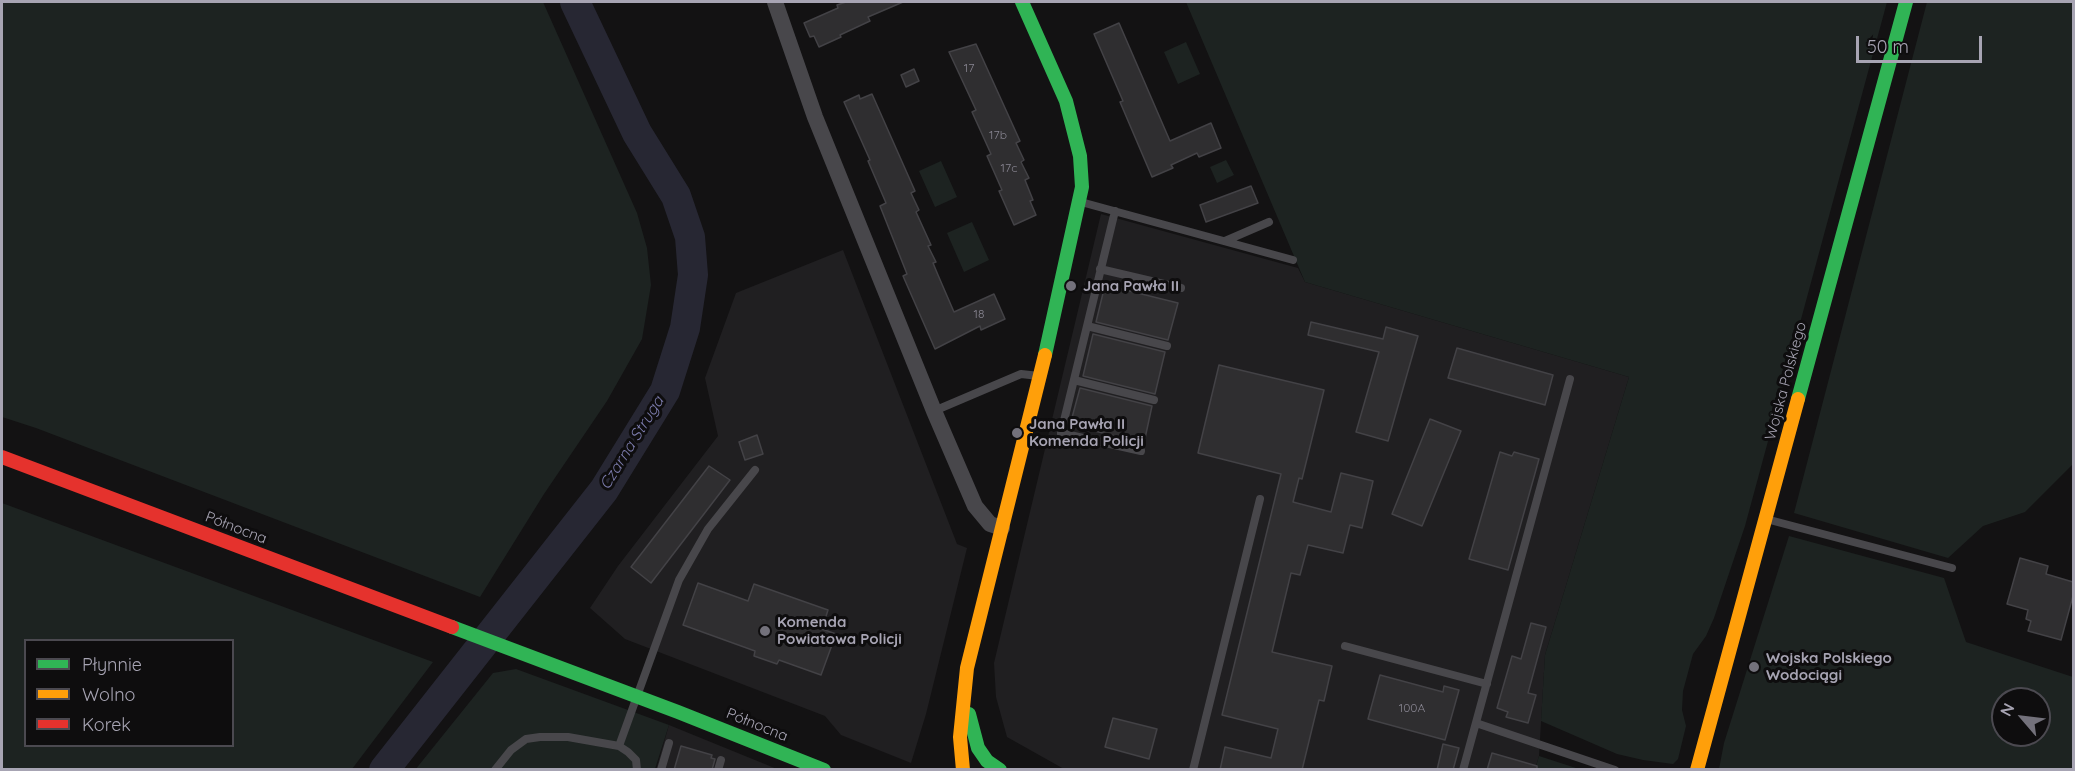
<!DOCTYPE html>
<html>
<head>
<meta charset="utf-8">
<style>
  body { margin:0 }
  #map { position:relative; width:2075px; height:771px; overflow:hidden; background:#131213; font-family:Quicksand,sans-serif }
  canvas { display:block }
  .frame { position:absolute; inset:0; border:3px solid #a7a4b3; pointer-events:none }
  .legend { position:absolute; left:24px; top:639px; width:210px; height:108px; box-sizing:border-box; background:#0e0d0e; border:2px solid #4b4950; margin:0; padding:8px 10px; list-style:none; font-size:18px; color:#a7a4b3 }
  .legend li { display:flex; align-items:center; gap:12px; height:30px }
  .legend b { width:30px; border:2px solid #4b4950 }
  .north { position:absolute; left:1991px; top:687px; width:60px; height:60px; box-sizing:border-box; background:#0e0d0e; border:2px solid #4b4950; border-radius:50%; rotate:298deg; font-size:16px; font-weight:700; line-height:24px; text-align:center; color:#a7a4b3 }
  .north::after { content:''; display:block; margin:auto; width:21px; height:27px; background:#73717b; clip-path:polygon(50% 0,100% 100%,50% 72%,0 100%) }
  .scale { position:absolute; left:1856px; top:36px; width:126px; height:27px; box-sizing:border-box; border:3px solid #a7a4b3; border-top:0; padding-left:8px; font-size:18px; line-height:21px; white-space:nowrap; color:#a7a4b3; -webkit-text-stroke:4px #0e0d0e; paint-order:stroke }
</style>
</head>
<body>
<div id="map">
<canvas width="2075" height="771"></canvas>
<div class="frame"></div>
<ul class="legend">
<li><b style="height:8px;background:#30b455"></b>Płynnie</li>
<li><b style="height:8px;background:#ff9f0a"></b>Wolno</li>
<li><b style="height:8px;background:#e5322d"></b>Korek</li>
</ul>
<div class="north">N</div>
<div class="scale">50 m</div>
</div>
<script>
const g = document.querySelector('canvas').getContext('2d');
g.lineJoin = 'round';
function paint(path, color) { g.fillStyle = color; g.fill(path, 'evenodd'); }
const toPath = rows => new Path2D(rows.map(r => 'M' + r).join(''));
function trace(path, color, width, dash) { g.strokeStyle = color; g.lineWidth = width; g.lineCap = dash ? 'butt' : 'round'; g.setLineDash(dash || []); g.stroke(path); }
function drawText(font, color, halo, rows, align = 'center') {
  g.font = font + ' Quicksand,sans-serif'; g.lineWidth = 6; g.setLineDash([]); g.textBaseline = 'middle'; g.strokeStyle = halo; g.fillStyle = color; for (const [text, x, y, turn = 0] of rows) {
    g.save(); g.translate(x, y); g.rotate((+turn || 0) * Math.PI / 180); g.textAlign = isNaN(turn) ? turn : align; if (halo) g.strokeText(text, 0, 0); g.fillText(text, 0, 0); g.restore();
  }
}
const built = toPath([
  [1101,214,1298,268,1305,282,1629,377,1545,655,1539,756,1535,769,1064,769,1007,737,996,697,994,663],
  [843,250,957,544,967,548,926,714,911,763,841,735,825,716,625,639,590,608,618,566,718,436,705,378,736,293],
  [669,725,777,769,656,770]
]);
const green = toPath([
  [2,2,543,2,637,213,647,248,651,285,642,339,607,401,544,494,480,597,36,428,2,417],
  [1186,2,1887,2,1745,526,1714,618,1706,636,1693,654,1683,691,1682,710,1686,726,1678,759,1673,764,1643,760,1617,754,1541,721,1545,655,1629,377,1305,282],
  [1927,2,2074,2,2073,464,2025,512,1983,526,1948,558,1794,513],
  [1186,42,1200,74,1178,84,1164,52],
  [1226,160,1234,175,1217,183,1210,167],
  [941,161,957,197,935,207,919,171],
  [972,222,989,260,964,272,947,233],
  [2,503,433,662,352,769,2,769],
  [26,640,232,640,232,746,26,746],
  [1789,536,1944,578,1966,642,2073,677,2073,769,1719,769,1724,743],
  [2003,699,2039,699,2039,735,2003,735],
  [516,669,669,725,655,769,415,770,493,673],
  [1539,756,1579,769,1535,770]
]);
const river = toPath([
  [384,770,604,490,665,391,685,328,693,275,690,237,676,196,637,133,575,2]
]);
const building = toPath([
  [846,2,903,2,868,17,870,21,840,35,841,37,819,47,814,36,810,37,804,23,838,8,837,5,846,2],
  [1119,23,1170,141,1211,123,1221,148,1199,157,1197,153,1171,165,1173,168,1152,177,1120,102,1123,101,1094,34,1119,23],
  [976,44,1020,141,1016,143,1024,160,1021,162,1029,178,1025,180,1033,200,1030,201,1036,215,1014,225,999,191,1002,190,987,156,991,154,972,112,976,110,949,52,976,44],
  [914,69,919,81,906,87,901,75,914,69],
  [872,94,915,191,911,193,919,210,916,212,931,245,928,246,936,262,933,263,938,275,954,312,994,294,1005,319,981,330,980,326,935,349,903,276,907,274,880,206,886,203,868,161,870,160,844,102,859,95,860,99,872,94],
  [1251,186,1258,203,1206,222,1200,205,1251,186],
  [1105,285,1178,303,1168,340,1096,322,1105,285],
  [1311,322,1383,339,1386,327,1418,336,1388,441,1356,432,1379,352,1308,335,1311,322],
  [1093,334,1165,352,1155,394,1083,376,1093,334],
  [1457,348,1553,375,1545,405,1448,378,1457,348],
  [1219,365,1324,390,1302,479,1299,478,1293,502,1331,512,1341,473,1373,481,1362,528,1350,525,1343,553,1308,545,1300,575,1291,573,1272,652,1332,666,1324,701,1319,700,1302,770,1220,770,1225,747,1271,758,1278,729,1222,715,1281,474,1198,453,1219,365],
  [1080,388,1152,406,1144,443,1070,425,1080,388],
  [1430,419,1461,431,1422,526,1392,514,1430,419],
  [757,435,763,454,745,460,739,442,757,435],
  [1500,452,1512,456,1514,452,1539,459,1508,570,1469,559,1500,452],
  [709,466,730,480,651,583,631,567,709,466],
  [2020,558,2048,566,2046,574,2073,582,2073,596,2061,640,2028,631,2031,621,2026,619,2028,610,2007,604,2020,558],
  [698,583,748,601,754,584,828,610,822,629,836,634,821,675,779,660,777,664,754,656,755,651,683,625,698,583],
  [1531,623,1546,627,1528,693,1536,695,1528,723,1506,717,1508,712,1497,708,1512,656,1521,659,1531,623],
  [1380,675,1443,692,1444,686,1459,690,1445,740,1368,719,1380,675],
  [1113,718,1157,729,1149,759,1105,747,1113,718],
  [1443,744,1459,748,1453,770,1437,770,1443,744],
  [681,746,712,755,711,758,715,759,712,770,674,770,681,746],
  [1492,753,1537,766,1537,770,1487,770,1492,753]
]);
const lane = toPath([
  [1081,202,1293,260],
  [1115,211,1061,433,1141,451],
  [1225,241,1269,222],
  [1100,269,1181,288],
  [1087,326,1167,346],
  [1074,380,1154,400],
  [934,411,1021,374,1039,376],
  [1766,519,1952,568],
  [1345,646,1487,684],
  [1476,723,1615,770],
  [619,746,679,580,708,529,755,470],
  [495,770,511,750,526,739,540,737,568,737,619,746,628,752,636,760,637,770],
  [661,770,669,743],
  [718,770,721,760],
  [1193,770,1260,499],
  [1463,770,1570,379]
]);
const street = toPath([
  [775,2,815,117,934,411,975,506,990,524,1002,528]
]);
const fast = toPath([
  [1022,2,1066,101,1080,156,1082,187,1045,355],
  [1798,399,1906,2],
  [452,627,678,712,824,770],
  [969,714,978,748,987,761,1000,770]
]);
const slow = toPath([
  [963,770,960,737,967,668,1045,355],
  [1697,770,1798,399]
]);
const jam = toPath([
  [2,457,452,627]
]);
const markers = [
  [1071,286,6,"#73717b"],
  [1017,433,6,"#73717b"],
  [765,631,6,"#73717b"],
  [1754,667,6,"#73717b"]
];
const numberNames = [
  ["17",969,68],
  ["17b",998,135],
  ["17c",1009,168],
  ["18",979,314],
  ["100A",1412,708]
];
const poiNames = [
  ["Jana Pawła II",1083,286],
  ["Jana Pawła II",1029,424],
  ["Komenda Policji",1029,441],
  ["Komenda",777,622],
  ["Powiatowa Policji",777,639],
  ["Wojska Polskiego",1766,658],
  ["Wodociągi",1766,675]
];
const streetNames = [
  ["Wojska Polskiego",1786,381,-75],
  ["Północna",236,528,21],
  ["Północna",757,725,22]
];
const waterNames = [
  ["Czarna Struga",632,443,-58]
];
paint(built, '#201f21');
paint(green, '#1d2321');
trace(river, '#272733', 30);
paint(building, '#2f2e30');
trace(building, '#434246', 1.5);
trace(lane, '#48474b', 8);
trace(street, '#48474b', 16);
trace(fast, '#30b455', 14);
trace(slow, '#ff9f0a', 14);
trace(jam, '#e5322d', 14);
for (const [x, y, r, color] of markers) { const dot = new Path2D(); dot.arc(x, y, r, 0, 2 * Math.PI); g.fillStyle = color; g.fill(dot); trace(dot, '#0e0d0e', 2); }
drawText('12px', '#898692', null, numberNames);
drawText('bold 15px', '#a7a4b3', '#0e0d0e', poiNames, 'left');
drawText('15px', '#a7a4b3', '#0e0d0e', streetNames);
drawText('italic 16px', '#7c7cad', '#0e0d0e', waterNames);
</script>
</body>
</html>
